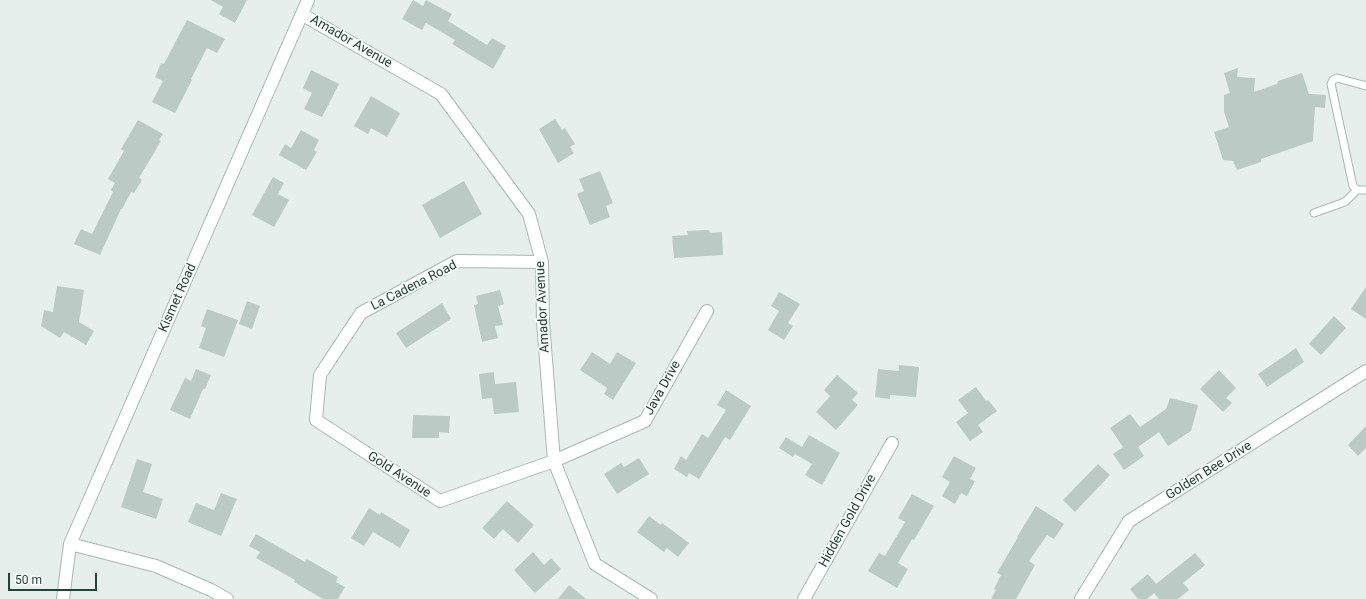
<!DOCTYPE html>
<html>
<head>
<meta charset="utf-8">
<style>
  body { margin:0 }
  #map { position:relative; width:1366px; height:599px; overflow:hidden; background:#e6efeb; font-family:Roboto,sans-serif }
  canvas { display:block }
  .scale { position:absolute; left:8px; top:573px; width:89px; height:18px; box-sizing:border-box; border:2px solid #24423a; border-top:0; padding-left:5px; font-size:12px; line-height:14px; white-space:nowrap; color:#24423a; -webkit-text-stroke:3px #f7fbf9; paint-order:stroke }
</style>
</head>
<body>
<div id="map">
<canvas width="1366" height="599"></canvas>
<div class="scale">50 m</div>
</div>
<script>
const g = document.querySelector('canvas').getContext('2d');
g.lineJoin = 'round';
function paint(path, color) { g.fillStyle = color; g.fill(path, 'evenodd'); }
const toPath = rows => new Path2D(rows.map(r => 'M' + r).join(''));
function trace(path, color, width, dash) { g.strokeStyle = color; g.lineWidth = width; g.lineCap = dash ? 'butt' : 'round'; g.setLineDash(dash || []); g.stroke(path); }
function drawText(font, color, halo, rows, align = 'center') {
  g.font = font + ' Roboto,sans-serif'; g.lineWidth = 3.5; g.setLineDash([]); g.textBaseline = 'middle'; g.strokeStyle = halo; g.fillStyle = color; for (const [text, x, y, turn = 0] of rows) {
    g.save(); g.translate(x, y); g.rotate((+turn || 0) * Math.PI / 180); g.textAlign = isNaN(turn) ? turn : align; if (halo) g.strokeText(text, 0, 0); g.fillText(text, 0, 0); g.restore();
  }
}
const building = toPath([
  [211,0,247,0,235,23,219,14,223,7],
  [413,0,423,6,426,0,452,14,448,21,487,45,492,38,506,46,493,69,452,44,455,40,426,23,422,30,402,19],
  [187,20,225,39,217,53,207,48,191,79,192,80,175,113,152,102,163,81,155,77,161,63,164,64],
  [1238,68,1237,77,1255,78,1254,92,1277,84,1278,81,1302,73,1309,94,1326,95,1325,108,1315,107,1313,141,1261,159,1261,162,1237,170,1233,161,1223,160,1214,132,1229,127,1224,112,1224,95,1230,93,1224,73],
  [311,70,339,84,322,117,304,109,312,93,303,88],
  [371,96,400,113,387,137,371,128,368,134,354,126],
  [555,119,562,130,565,128,575,144,570,147,574,153,558,163,539,129],
  [138,120,163,134,159,140,161,141,139,178,142,180,134,193,131,192,122,209,121,209,100,255,74,244,81,229,92,234,113,192,111,190,115,183,108,179,124,151,121,149],
  [301,130,319,140,314,150,317,152,306,170,279,155,285,144,291,148],
  [600,171,613,203,606,206,610,217,590,225,577,194,584,191,579,179],
  [273,177,284,183,278,194,289,200,274,227,252,215],
  [464,181,482,214,440,238,422,205],
  [709,230,710,233,722,232,723,255,674,258,672,236,688,235,687,231],
  [57,286,84,290,79,322,94,331,86,345,64,332,60,338,41,326,44,310,53,312],
  [1366,287,1366,319,1351,309],
  [500,290,504,304,498,306,503,325,495,326,498,338,482,342,474,305,478,304,476,296],
  [779,292,800,304,788,323,793,326,784,340,768,330,779,311,771,306],
  [247,301,260,306,252,329,239,324],
  [442,303,451,319,406,348,396,333],
  [207,309,238,320,224,357,199,348,206,328,201,326],
  [1334,316,1346,328,1321,355,1309,344],
  [1296,348,1304,362,1267,387,1258,374],
  [592,352,610,364,617,352,636,363,613,400,604,394,607,388,580,370],
  [899,365,919,367,916,397,890,395,890,399,875,397,878,369,899,371],
  [196,369,211,375,205,389,203,389,190,419,170,410,185,378,191,381],
  [1219,370,1236,388,1226,398,1232,403,1223,412,1200,389],
  [494,372,495,384,516,382,519,412,494,414,492,398,482,399,479,374],
  [837,375,858,393,852,400,858,405,836,430,816,412,830,396,824,390],
  [976,387,986,401,988,400,997,411,978,425,983,432,970,441,956,422,968,413,958,400],
  [726,390,751,406,730,440,725,437,699,479,689,473,687,477,674,469,681,456,686,460,702,434,708,438,726,410,717,405],
  [1170,398,1198,405,1191,431,1168,446,1159,432,1138,447,1144,456,1124,470,1113,454,1123,447,1110,428,1130,414,1140,427,1166,409],
  [413,415,450,416,449,433,439,432,439,438,412,438],
  [1366,426,1366,448,1358,456,1348,445],
  [809,435,840,453,822,485,805,475,812,464,795,454,793,457,779,448,786,437,802,447],
  [954,456,976,468,970,479,975,481,967,496,961,493,955,504,942,496,950,482,942,477],
  [639,458,649,474,617,494,604,474,621,463,624,467],
  [137,459,152,464,143,492,163,499,156,519,121,507],
  [1098,464,1110,475,1075,512,1063,500],
  [221,493,237,499,221,536,188,522,196,503,214,510],
  [912,494,934,506,914,540,912,539,898,563,908,569,897,588,868,571,879,553,885,556,905,522,898,518],
  [507,501,534,525,518,543,503,529,494,539,482,528],
  [1036,506,1064,524,1054,539,1047,535,1029,561,1035,565,1016,599,991,599,996,590,994,589,1001,575,997,573,1018,537,1017,537],
  [369,508,380,515,381,512,410,530,400,548,373,532,364,546,351,538],
  [649,516,661,525,662,523,689,543,678,557,667,548,664,552,637,532],
  [256,534,305,562,307,559,338,577,336,582,345,587,338,599,323,599,294,582,295,580,256,558,260,552,249,546],
  [533,552,544,565,551,558,561,569,535,593,514,570],
  [1195,553,1205,565,1183,583,1189,590,1178,599,1159,599,1154,593,1147,599,1138,599,1130,589,1148,574,1156,584],
  [569,585,586,599,558,599]
]);
const lane = toPath([
  [1366,86,1337,78,1333,80,1331,84,1353,186,1357,190,1366,190],
  [1314,213,1342,203,1346,201,1357,190]
]);
const street = toPath([
  [303,15,441,94,529,214,542,262,543,322,554,461,595,564,651,599],
  [542,262,457,261,361,313,320,375,316,420,440,501,554,461,645,421,707,311],
  [70,544,156,566,211,590,227,599],
  [63,599,70,544,308,0],
  [804,599,892,443],
  [1081,599,1129,521,1366,371]
]);
const streetNames = [
  ["Amador Avenue",351,42,30],
  ["La Cadena Road",414,286,-27],
  ["Kismet Road",178,298,-66],
  ["Amador Avenue",543,307,-93],
  ["Java Drive",663,388,-61],
  ["Golden Bee Drive",1209,471,-32],
  ["Gold Avenue",399,475,33],
  ["Hidden Gold Drive",848,521,-61]
];
paint(building, '#bbcac4');
trace(lane, '#a8b8b2', 9);
trace(street, '#a8b8b2', 14);
trace(lane, '#fff', 7);
trace(street, '#fff', 12);
drawText('13px', '#24423a', '#f7fbf9', streetNames);
</script>
</body>
</html>
